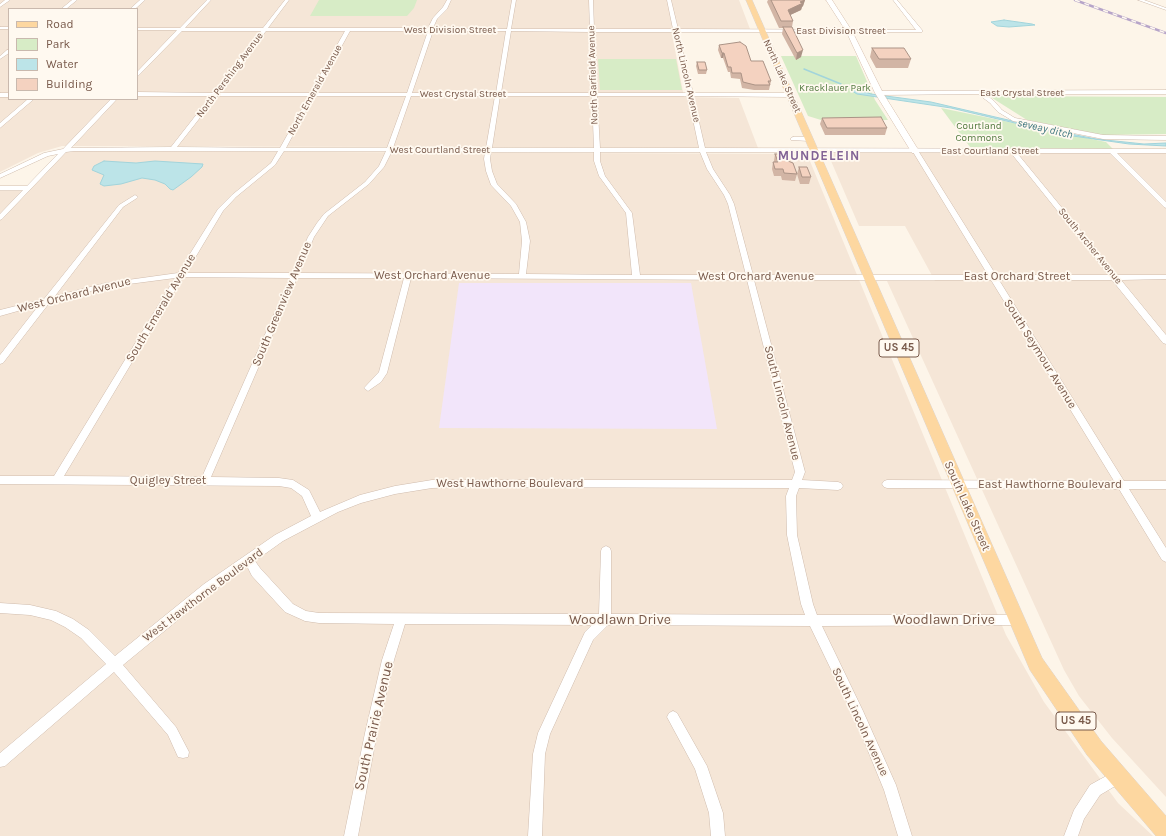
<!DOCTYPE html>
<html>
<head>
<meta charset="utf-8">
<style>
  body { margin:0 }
  #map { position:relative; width:1166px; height:836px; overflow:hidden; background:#fdf5e9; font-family:Karla,sans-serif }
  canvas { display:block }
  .legend { position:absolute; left:8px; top:8px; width:130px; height:92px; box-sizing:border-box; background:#fff9f0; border:1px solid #c9b9ae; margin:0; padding:5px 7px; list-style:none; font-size:12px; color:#795a4b }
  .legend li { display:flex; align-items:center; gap:8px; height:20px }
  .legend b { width:20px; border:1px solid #c9b9ae }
</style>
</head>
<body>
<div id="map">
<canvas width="1166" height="836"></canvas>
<ul class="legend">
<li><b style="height:5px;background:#fdd7a0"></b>Road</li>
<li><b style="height:11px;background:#d7ecc6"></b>Park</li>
<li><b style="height:11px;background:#bce4e8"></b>Water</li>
<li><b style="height:11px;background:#f4d2c0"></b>Building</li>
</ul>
</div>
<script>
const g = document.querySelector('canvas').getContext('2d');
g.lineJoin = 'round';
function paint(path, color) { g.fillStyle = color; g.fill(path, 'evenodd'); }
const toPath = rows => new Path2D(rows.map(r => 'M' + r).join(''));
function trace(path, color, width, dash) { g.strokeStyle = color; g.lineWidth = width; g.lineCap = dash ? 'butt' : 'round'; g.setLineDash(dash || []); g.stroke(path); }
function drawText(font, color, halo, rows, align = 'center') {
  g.font = font + ' Karla,sans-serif'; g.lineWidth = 3.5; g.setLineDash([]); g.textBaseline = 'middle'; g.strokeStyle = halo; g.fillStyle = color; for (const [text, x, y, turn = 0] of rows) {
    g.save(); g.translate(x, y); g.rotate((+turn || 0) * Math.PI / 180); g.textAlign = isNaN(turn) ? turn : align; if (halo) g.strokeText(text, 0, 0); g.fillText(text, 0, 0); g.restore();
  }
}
const residential = toPath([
  [0,0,739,0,750,29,671,29,684,97,739,98,758,148,62,146,38,153,0,172],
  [9,9,137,9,137,99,9,99],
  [74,151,807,154,1006,635,1044,702,1118,803,1153,836,0,836,0,191,28,191,66,152],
  [836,153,1166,153,1166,797,1112,738,1079,696,1064,670,887,281,935,281,905,226,859,226,828,154]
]);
const education = toPath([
  [459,283,691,283,717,429,439,428]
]);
const green = toPath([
  [319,0,417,0,414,8,407,16,310,16],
  [781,56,856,56,875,100,888,120,821,120,808,116],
  [598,59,676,59,682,90,600,90],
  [989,96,1166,97,1166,134,1103,135,1027,120],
  [941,108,1106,142,1115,151,970,147]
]);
const water = toPath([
  [1004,20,1032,24,1035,25,1009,27,997,26,991,22,1004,20],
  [856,89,871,94,931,102,1051,130,1096,139,1144,144,1166,143,1166,146,1129,144,1066,135,951,108,857,94,852,91,856,89],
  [104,161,136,163,155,161,203,164,202,167,191,177,173,190,170,189,165,184,155,180,142,178,121,184,104,186,100,184,104,175,92,170,94,166,104,161]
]);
const stream = toPath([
  [804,69,841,84]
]);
const street = toPath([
  [5,0,10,0,0,7,0,4,5,0],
  [72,0,77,0,66,9,61,9,72,0],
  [140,0,145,0,135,9,130,9,140,0],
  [207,0,211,0,185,28,263,28,285,0,289,0,268,28,428,28,433,18,443,7,447,0,451,0,447,9,437,19,433,28,507,29,512,0,516,0,511,29,590,29,589,0,593,0,594,29,673,29,667,0,671,0,678,29,916,30,893,0,897,0,922,30,922,32,678,32,693,93,790,93,793,95,790,97,693,96,705,148,1166,149,1166,153,1117,153,1166,202,1166,208,1164,207,1110,153,1017,153,1117,275,1166,275,1166,279,1121,280,1166,335,1166,344,1163,343,1112,280,999,280,1124,481,1166,481,1166,489,1129,489,1166,548,1166,562,1162,560,1119,489,887,488,884,487,882,484,884,481,887,480,1114,481,991,280,754,280,805,472,802,480,838,482,841,483,843,486,841,489,838,490,799,488,796,496,797,535,813,604,817,615,1017,615,1021,616,1023,620,1021,624,1017,625,822,626,863,711,896,785,912,836,898,836,884,790,855,719,810,626,608,625,593,640,550,734,545,754,542,836,528,836,533,754,538,733,585,632,592,625,405,624,394,660,377,733,358,836,344,836,365,733,382,660,394,624,319,623,305,621,285,612,252,576,247,566,212,592,123,665,176,727,189,752,188,757,183,758,178,757,168,735,114,672,5,766,0,767,0,753,106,664,81,638,65,627,51,620,30,615,0,613,0,603,30,605,56,611,73,619,89,630,115,656,204,584,275,535,311,516,302,496,291,488,279,486,0,484,0,476,54,476,175,278,106,287,50,302,3,363,0,364,0,355,39,305,0,316,0,310,44,299,119,205,135,195,138,197,137,198,123,207,55,296,106,283,178,273,218,209,232,195,271,163,278,151,74,151,66,152,2,219,0,220,0,214,23,190,0,190,0,186,27,186,58,154,48,156,0,178,0,174,44,153,63,149,111,99,117,99,71,148,171,147,211,96,137,96,137,92,213,93,261,31,182,31,137,77,137,72,177,30,137,30,137,28,180,28,207,0],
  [266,31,345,31,310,93,219,93,266,31],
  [350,31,428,31,407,93,316,93,350,31],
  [433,31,506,31,496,93,412,93,433,31],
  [511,31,590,32,592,93,501,93,511,31],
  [595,32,674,32,687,93,597,93,595,32],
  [217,96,309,96,280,148,177,147,217,96],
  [314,96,406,96,387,148,286,148,314,96],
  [411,96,495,96,486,148,393,148,411,96],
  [500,96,592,96,594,148,492,148,500,96],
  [597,96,688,96,699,148,600,148,597,96],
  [284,151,386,151,379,166,365,182,324,214,317,223,308,237,292,273,186,273,223,211,236,197,275,165,284,151],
  [392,151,485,152,484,159,486,171,491,185,511,206,520,222,522,241,519,274,299,273,314,237,328,216,369,184,384,167,392,151],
  [491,152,594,152,594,161,599,176,626,213,632,275,526,274,530,241,526,222,516,204,497,184,492,171,490,159,491,152],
  [600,152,700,152,707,169,724,195,728,204,746,275,640,275,632,213,605,176,600,161,600,152],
  [706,152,913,152,988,275,753,275,734,204,730,195,713,169,706,152],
  [919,152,1011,153,1109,275,996,275,919,152],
  [183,277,290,278,202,477,64,476,183,277],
  [297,278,404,278,379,372,364,388,368,391,381,382,387,373,411,278,747,280,795,472,792,480,432,480,395,486,360,495,320,512,309,490,293,480,279,478,211,477,297,278],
  [464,487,789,488,786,496,787,535,801,604,805,615,611,614,611,551,610,548,606,546,602,548,601,551,599,614,319,613,306,611,293,604,260,568,255,561,283,541,338,512,361,503,395,494,432,488,464,487],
  [1138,0,1144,0,1166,8,1166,10,1138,0],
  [0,27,9,27,9,29,0,29,0,27],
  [7,50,9,50,9,53,0,59,0,56,7,50],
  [1166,90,1166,94,985,94,994,101,1002,110,1015,118,1103,135,1166,136,1166,140,1103,139,1013,121,998,112,990,103,978,94,879,95,876,93,879,91,1166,90],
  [0,93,9,93,9,97,0,97,0,93],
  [28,99,34,99,0,128,0,123,28,99],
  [793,137,809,137,812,139,809,141,791,140,791,138,793,137],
  [673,711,677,713,707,766,723,813,725,836,711,836,709,813,695,769,667,717,669,713,673,711],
  [1117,770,1122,772,1124,777,1122,782,1100,795,1084,819,1078,836,1064,836,1074,810,1090,785,1117,770]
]);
const secondary = toPath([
  [826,0,832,0,852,31,883,93,919,151,918,153,912,153,875,93,846,31,826,0]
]);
const primary = toPath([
  [746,0,752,0,1042,658,1101,741,1166,816,1166,836,1156,836,1087,755,1030,670,746,0]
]);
const rail = toPath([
  [1075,0,1166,33]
]);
const wall = toPath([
  [768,0,805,0,803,6,802,7,801,10,790,15,793,21,792,27,801,57,796,60,782,34,783,28,779,28,767,2],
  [719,45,751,61,771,81,769,90,754,90,742,88,740,79,731,78,730,72,728,72,723,58,721,58,718,50],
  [872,48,911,59,908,68,876,68,870,57],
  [697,62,707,70,706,74,698,74,696,66],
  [822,118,887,128,885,135,825,135,820,124],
  [775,154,788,161,797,174,795,181,782,180,781,176,774,176,772,169,773,162,774,162,774,161],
  [799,167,811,177,809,184,800,184,797,174]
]);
const shadedWall = toPath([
  [805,0,803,6,802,7,801,10,786,17,788,10,800,2],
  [803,50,801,57,796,60,797,53],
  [722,53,724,53,723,58,721,58]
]);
const building = toPath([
  [771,0,805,0,800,2,803,3,788,10,793,21,781,21,771,0],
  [783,27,792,27,803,50,797,53,783,27],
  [740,42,746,46,751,61,763,61,771,81,768,81,770,85,755,85,743,82,741,73,732,73,731,67,728,67,724,53,722,53,719,45,740,42],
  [872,48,904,48,911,59,879,59,872,48],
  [697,62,705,62,707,70,699,70,697,62],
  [881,117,887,128,827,128,822,118,881,117],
  [775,154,785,154,788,161,793,163,797,174,784,173,783,169,775,169,773,162,778,162,775,154],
  [799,167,807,167,811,177,802,177,799,167]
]);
const farStreetnames = [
  ["West Division Street",450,30],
  ["East Division Street",841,31],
  ["North Pershing Avenue",230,75,-53],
  ["North Garfield Avenue",593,75,-92],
  ["North Lincoln Avenue",686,75,77],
  ["North Lake Street",782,76,66],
  ["North Emerald Avenue",315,90,-61],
  ["East Crystal Street",1022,93],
  ["West Crystal Street",463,94],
  ["West Courtland Street",440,150],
  ["East Courtland Street",990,151],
  ["South Archer Avenue",1090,246,51]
];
const farParknames = [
  ["Kracklauer Park",835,88],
  ["Courtland",979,126],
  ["Commons",979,138]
];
const farWaternames = [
  ["seveay ditch",1045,129,13]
];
const shields = [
  [899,348,40],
  [1076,721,40]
];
const shieldNames = [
  ["US 45",899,348],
  ["US 45",1076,721]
];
const streetNames = [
  ["West Orchard Avenue",432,276],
  ["West Orchard Avenue",756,277],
  ["East Orchard Street",1017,277],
  ["West Orchard Avenue",74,295,-14],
  ["South Greenview Avenue",282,304,-67],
  ["South Emerald Avenue",161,308,-59],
  ["South Seymour Avenue",1040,354,58],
  ["South Lincoln Avenue",782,403,76],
  ["Quigley Street",168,481],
  ["West Hawthorne Boulevard",510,484],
  ["East Hawthorne Boulevard",1050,485],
  ["South Lake Street",967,506,66],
  ["West Hawthorne Boulevard",203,595,-37],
  ["South Lincoln Avenue",860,722,65]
];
const farDistrictnames = [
  ["MUNDELEIN",819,156]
];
const nearStreetnames = [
  ["Woodlawn Drive",620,620],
  ["Woodlawn Drive",944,620],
  ["South Prairie Avenue",374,726,-77]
];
paint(residential, '#f5e6d7');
paint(education, '#f2e5fa');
paint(green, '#d7ecc6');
paint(water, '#bce4e8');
trace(water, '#a2d4db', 1);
trace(stream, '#a2d4db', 1.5);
trace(street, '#d0bcad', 1);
trace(secondary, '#d6bead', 1);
trace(primary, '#dcd4d0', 1);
paint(street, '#fff');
paint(secondary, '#fff');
paint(primary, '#fdd7a0');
trace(rail, '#b7a5c9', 2.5);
trace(rail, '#fff9f0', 1.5, [5]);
paint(wall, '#d2b5a5');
paint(shadedWall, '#ab9386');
paint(building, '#f4d2c0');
trace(building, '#ab9386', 1);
drawText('10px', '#795a4b', '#fff9f0', farStreetnames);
drawText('10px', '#527a3f', '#fff9f0', farParknames);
drawText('italic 11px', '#3d767e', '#fff9f0', farWaternames);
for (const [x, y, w] of shields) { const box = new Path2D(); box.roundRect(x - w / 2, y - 9, w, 18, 3); g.fillStyle = '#fff9f0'; g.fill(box); trace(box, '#795a4b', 1); }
drawText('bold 11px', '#795a4b', null, shieldNames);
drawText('12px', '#795a4b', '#fff9f0', streetNames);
g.letterSpacing = '1px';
drawText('bold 13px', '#826395', '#fff9f0', farDistrictnames);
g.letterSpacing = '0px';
drawText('14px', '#795a4b', '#fff9f0', nearStreetnames);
</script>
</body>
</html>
